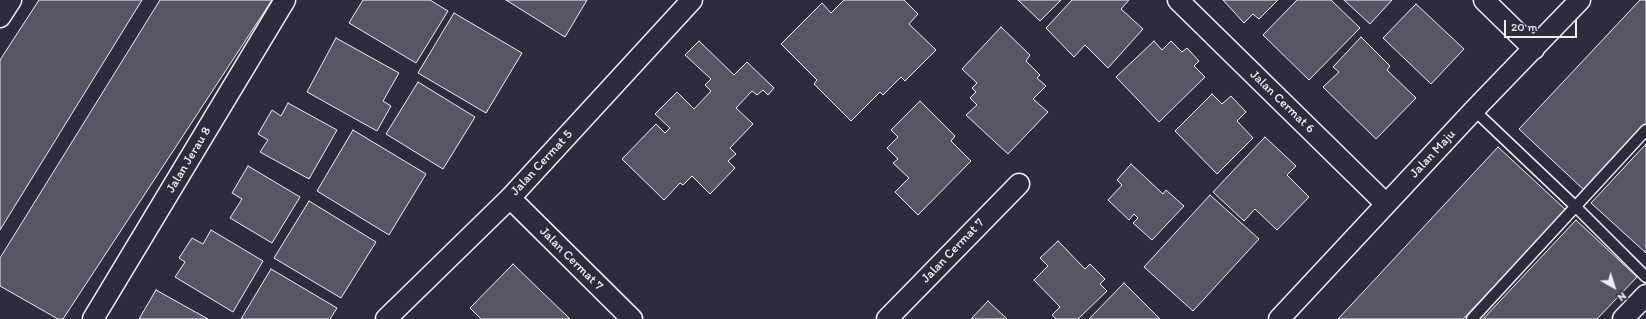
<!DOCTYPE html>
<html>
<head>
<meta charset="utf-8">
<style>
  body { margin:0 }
  #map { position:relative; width:1646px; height:319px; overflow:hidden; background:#2f2a3d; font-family:Itim,sans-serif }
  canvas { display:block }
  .north { position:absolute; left:1594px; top:267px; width:40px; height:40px; -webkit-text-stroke:3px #2f2a3d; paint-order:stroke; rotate:141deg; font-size:11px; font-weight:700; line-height:16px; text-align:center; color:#e8f1f8 }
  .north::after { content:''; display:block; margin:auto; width:14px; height:18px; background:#e8f1f8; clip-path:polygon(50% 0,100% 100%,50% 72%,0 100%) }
  .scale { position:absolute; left:1504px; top:20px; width:73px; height:18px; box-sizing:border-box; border:2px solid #e8f1f8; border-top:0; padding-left:5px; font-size:12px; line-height:14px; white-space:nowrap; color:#e8f1f8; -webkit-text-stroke:3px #2f2a3d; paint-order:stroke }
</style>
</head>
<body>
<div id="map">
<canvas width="1646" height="319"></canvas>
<div class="north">N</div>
<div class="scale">20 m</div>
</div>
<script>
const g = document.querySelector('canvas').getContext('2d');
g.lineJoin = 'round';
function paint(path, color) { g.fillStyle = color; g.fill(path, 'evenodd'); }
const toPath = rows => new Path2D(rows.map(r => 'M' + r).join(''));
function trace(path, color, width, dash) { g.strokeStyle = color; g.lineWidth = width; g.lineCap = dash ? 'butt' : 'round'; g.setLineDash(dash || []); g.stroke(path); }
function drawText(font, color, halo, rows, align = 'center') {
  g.font = font + ' Itim,sans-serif'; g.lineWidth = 3; g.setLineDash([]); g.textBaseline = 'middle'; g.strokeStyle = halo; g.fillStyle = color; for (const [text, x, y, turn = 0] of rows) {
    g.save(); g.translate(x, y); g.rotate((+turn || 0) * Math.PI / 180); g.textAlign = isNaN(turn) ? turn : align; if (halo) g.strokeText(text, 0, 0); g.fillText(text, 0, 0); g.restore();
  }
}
const building = toPath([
  [39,0,142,0,0,230,0,60,39,0],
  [160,0,272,0,63,319,58,319,0,286,0,258,160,0],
  [363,0,430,0,448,11,416,63,349,23,363,0],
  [506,0,587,0,565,37,506,0],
  [844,0,904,0,918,14,909,24,936,50,905,81,901,77,883,95,880,92,851,121,814,84,817,80,781,44,822,3,831,13,844,0],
  [1018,0,1061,0,1040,21,1018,0],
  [1072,0,1129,0,1121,9,1143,29,1108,68,1085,45,1074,57,1046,28,1072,0],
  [1223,0,1278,0,1259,19,1253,14,1244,23,1223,0],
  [1297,0,1331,0,1360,28,1309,80,1263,35,1297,0],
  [1344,0,1392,0,1370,24,1344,0],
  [1640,0,1646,0,1646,124,1584,190,1519,129,1640,0],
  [1416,4,1464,49,1431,84,1383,38,1416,4],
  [454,13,522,53,486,113,418,73,454,13],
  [1001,27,1030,55,1026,61,1040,75,1037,78,1046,86,1033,99,1048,112,1008,154,966,115,977,105,970,98,976,92,972,88,977,83,962,69,1001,27],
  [1361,37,1390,66,1387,70,1416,98,1376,139,1323,87,1339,72,1333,67,1361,37],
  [336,38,399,73,383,101,391,106,377,131,307,92,336,38],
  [699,41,734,75,747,62,774,88,768,95,763,90,757,95,752,91,736,108,753,124,730,148,736,154,728,161,735,168,710,194,692,176,683,185,680,183,664,200,622,159,656,124,665,133,670,128,655,114,677,92,694,109,711,91,705,85,711,79,685,55,699,41],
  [1154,41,1162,50,1171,41,1182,52,1187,48,1199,61,1194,66,1205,77,1159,122,1116,77,1154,41],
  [418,82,475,117,443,169,386,134,418,82],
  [1212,94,1222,104,1231,96,1246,112,1237,121,1253,138,1217,174,1175,131,1212,94],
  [920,101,955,136,951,141,971,161,918,215,895,192,909,178,893,163,898,159,887,148,898,137,891,130,920,101],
  [288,103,337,130,309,179,260,152,268,140,258,134,272,110,281,116,288,103],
  [353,130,426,174,389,235,317,191,353,130],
  [1265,137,1296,166,1287,175,1309,197,1277,230,1255,209,1244,221,1213,192,1265,137],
  [1646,144,1646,253,1591,203,1646,144],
  [1498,147,1566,210,1463,319,1338,319,1498,147],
  [1131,164,1163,194,1166,190,1184,206,1152,240,1133,223,1138,218,1134,214,1129,220,1108,200,1122,185,1117,180,1131,164],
  [248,166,300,197,272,243,230,218,242,199,232,193,248,166],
  [1210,195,1259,239,1193,311,1144,267,1210,195],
  [309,201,376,242,341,298,274,258,309,201],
  [1576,220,1637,277,1597,319,1483,319,1576,220],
  [211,230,263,261,233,312,175,277,185,262,179,258,192,238,203,244,211,230],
  [1058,241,1085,269,1090,264,1105,279,1100,284,1107,291,1078,319,1056,319,1052,315,1060,307,1034,280,1048,266,1040,258,1058,241],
  [513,264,570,319,481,319,470,308,513,264],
  [271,269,337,308,330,319,241,319,271,269],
  [1124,283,1160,319,1089,319,1124,283],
  [156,290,208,319,139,319,156,290],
  [988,301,1007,319,971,319,988,301]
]);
const lane = toPath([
  [1474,110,1575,206,1646,277],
  [1472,319,1646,130]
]);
const street = toPath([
  [1178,0,1386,204],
  [1484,0,1534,49],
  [0,17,11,0],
  [510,198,632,319],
  [93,319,285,0],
  [386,319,510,198,692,0],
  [887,319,1019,184],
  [1279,319,1474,110,1580,0],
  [1623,319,1646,295]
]);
const streetNames = [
  ["Jalan Cermat 6",1282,102,44],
  ["Jalan Maju",1433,154,-47],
  ["Jalan Jerau 8",189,160,-59],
  ["Jalan Cermat 5",542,163,-47],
  ["Jalan Cermat 7",953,251,-46],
  ["Jalan Cermat 7",571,259,45]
];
paint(building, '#575565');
trace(building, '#e8f1f8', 1);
trace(lane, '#e8f1f8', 13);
trace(street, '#e8f1f8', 23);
trace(lane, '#2f2a3d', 10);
trace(street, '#2f2a3d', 20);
drawText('13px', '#e8f1f8', '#2f2a3d', streetNames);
</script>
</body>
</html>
